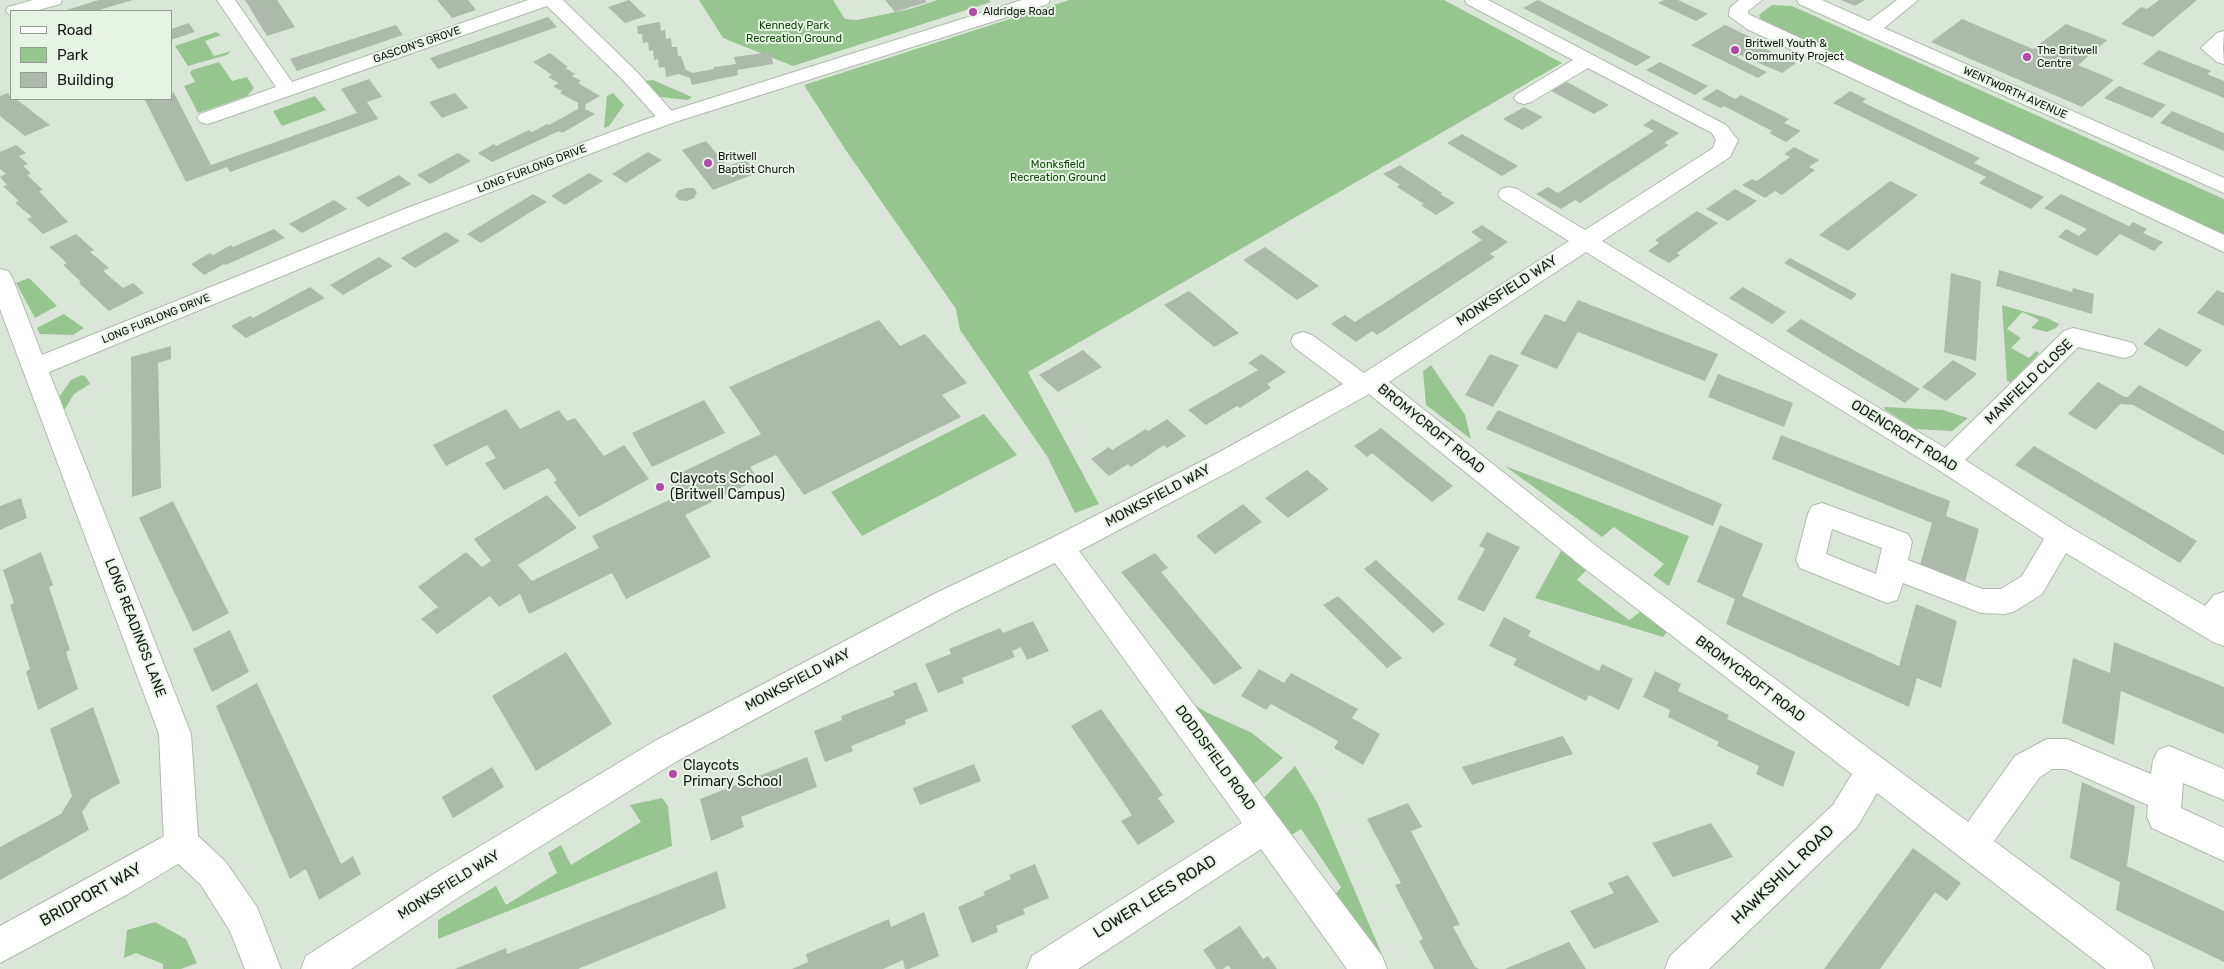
<!DOCTYPE html>
<html>
<head>
<meta charset="utf-8">
<style>
  body { margin:0 }
  #map { position:relative; width:2224px; height:969px; overflow:hidden; background:#dae7d8; font-family:Rubik,sans-serif }
  canvas { display:block }
  .legend { position:absolute; left:10px; top:10px; width:162px; height:90px; box-sizing:border-box; background:#e7f4e5; border:1px solid #939d92; margin:0; padding:6px 9px; list-style:none; font-size:15px; color:#161a15 }
  .legend li { display:flex; align-items:center; gap:10px; height:25px }
  .legend b { width:25px; border:1px solid #939d92 }
</style>
</head>
<body>
<div id="map">
<canvas width="2224" height="969"></canvas>
<ul class="legend">
<li><b style="height:6px;background:#fff"></b>Road</li>
<li><b style="height:14px;background:#97c590"></b>Park</li>
<li><b style="height:14px;background:#adbaab"></b>Building</li>
</ul>
</div>
<script>
const g = document.querySelector('canvas').getContext('2d');
g.lineJoin = 'round';
function paint(path, color) { g.fillStyle = color; g.fill(path, 'evenodd'); }
const toPath = rows => new Path2D(rows.map(r => 'M' + r).join(''));
function trace(path, color, width, dash) { g.strokeStyle = color; g.lineWidth = width; g.lineCap = dash ? 'butt' : 'round'; g.setLineDash(dash || []); g.stroke(path); }
function drawText(font, color, halo, rows, align = 'center') {
  g.font = font + ' Rubik,sans-serif'; g.lineWidth = 4; g.setLineDash([]); g.textBaseline = 'middle'; g.strokeStyle = halo; g.fillStyle = color; for (const [text, x, y, turn = 0] of rows) {
    g.save(); g.translate(x, y); g.rotate((+turn || 0) * Math.PI / 180); g.textAlign = isNaN(turn) ? turn : align; if (halo) g.strokeText(text, 0, 0); g.fillText(text, 0, 0); g.restore();
  }
}
const green = toPath([
  [699,0,833,0,845,19,857,20,910,9,938,0,989,0,991,2,793,66,723,38],
  [1069,0,1444,0,1562,63,1028,372,1099,504,1075,513,1047,456,960,330,956,309,845,149,804,85],
  [1772,5,1792,6,2224,199,2224,236,1763,26,1759,15],
  [216,32,221,35,205,41,214,56,231,51,227,55,188,66,175,46],
  [219,62,232,81,247,77,254,88,247,96,198,113,184,86,195,82,190,73,192,70],
  [653,80,692,97,688,100,652,96,644,81],
  [613,93,624,105,609,126,604,128,607,96],
  [315,96,326,110,282,126,273,111],
  [29,278,57,306,35,318,16,283],
  [2002,305,2047,318,2059,324,2056,328,2047,332,2031,328,2039,320,2022,312,2007,329,2021,338,2011,348,2029,358,2036,351,2039,353,2013,383,2007,381],
  [64,314,84,328,73,335,40,334,37,328],
  [1431,365,1465,415,1471,439,1426,405,1423,371],
  [82,375,86,377,90,384,74,394,65,409,54,413,52,407,71,380],
  [1885,407,1943,410,1968,418,1952,431,1915,429,1884,409],
  [984,414,1017,455,862,536,831,492],
  [1505,466,1689,536,1669,586,1653,575,1664,564,1614,527,1602,537],
  [1562,549,1588,568,1577,580,1629,620,1643,610,1668,630,1663,637,1535,598],
  [1182,697,1206,712,1252,733,1283,758,1245,792],
  [1295,766,1317,802,1386,964,1382,969,1326,907,1341,887,1301,829,1279,843,1253,809],
  [662,798,668,806,672,846,438,939,438,920,496,886,506,905,557,873,548,853,561,845,571,865,641,822,630,805],
  [155,922,186,939,197,963,181,969,163,969,163,964,136,953,124,958,127,930]
]);
const building = toPath([
  [99,0,133,0,96,11,63,11],
  [245,0,277,0,295,27,267,36],
  [437,0,468,0,476,10,452,18],
  [629,0,646,16,625,23,608,7],
  [885,0,925,0,927,2,895,12],
  [1538,0,1651,57,1636,66,1523,8],
  [1664,0,1678,0,1708,14,1696,21,1658,3],
  [1841,0,1865,0,1855,6],
  [2159,0,2197,0,2153,37,2121,24,2141,7,2147,9],
  [548,17,557,27,438,69,430,58],
  [1962,19,2033,49,2066,24,2107,40,2078,65,2114,80,2082,107,1931,42],
  [660,22,661,31,665,30,666,39,671,38,672,47,677,47,678,56,681,56,686,70,693,73,714,69,714,67,736,64,734,57,771,52,773,64,737,70,738,75,692,85,690,78,679,74,666,77,665,67,659,68,658,59,654,60,653,50,649,51,648,42,643,43,642,34,638,34,637,26],
  [189,23,195,32,171,40,171,29],
  [396,25,403,35,297,71,290,59],
  [1725,25,1755,39,1751,42,1796,63,1782,73,1740,55,1736,57,1767,72,1758,78,1691,45],
  [2159,50,2211,71,2207,74,2224,81,2224,98,2142,64],
  [550,53,568,67,565,68,575,74,572,76,581,81,578,83,600,96,586,104,585,109,595,114,562,133,559,131,492,162,478,153,494,144,496,146,529,130,532,132,547,124,549,125,578,109,578,103,560,93,562,91,553,86,559,83,548,77,552,75,533,62],
  [1660,62,1708,86,1695,95,1646,70],
  [369,79,382,97,367,102,378,119,230,172,227,167,186,182,145,100,171,99,173,91,211,165,357,113,341,89],
  [1567,82,1609,105,1594,114,1551,91],
  [2119,86,2166,105,2152,118,2104,98],
  [1717,89,1735,99,1741,95,1789,119,1784,123,1801,131,1786,142,1769,133,1772,131,1724,106,1721,108,1702,99],
  [1850,91,1866,99,1862,102,1980,158,1974,163,2044,197,2031,209,1979,183,1986,177,1833,103],
  [8,93,11,99,16,99,50,125,25,136,0,116,0,96],
  [455,93,468,108,442,118,429,102],
  [1524,107,1543,117,1522,130,1503,119],
  [2172,111,2224,133,2224,151,2160,123],
  [1652,119,1679,133,1664,143,1669,145,1580,203,1575,200,1561,209,1536,194,1548,187,1558,193,1654,131,1643,125],
  [1462,134,1518,166,1502,176,1447,143],
  [706,141,727,166,746,160,757,173,713,190,682,150],
  [16,145,26,153,19,156,28,164,23,166,31,173,27,175,43,190,39,191,68,222,43,234,27,219,32,217,15,203,19,201,3,186,7,185,0,177,6,174,0,169,0,152],
  [1794,147,1819,160,1809,167,1815,170,1782,195,1775,191,1765,198,1742,185,1752,179,1757,181,1790,157,1784,154],
  [648,152,662,160,626,183,612,174],
  [458,153,471,161,430,184,417,175],
  [1400,165,1442,193,1440,194,1455,203,1436,215,1421,205,1424,204,1397,187,1400,185,1383,174],
  [589,173,603,181,565,205,551,196],
  [399,175,411,184,368,207,356,198],
  [1890,181,1918,195,1848,251,1819,235],
  [686,188,694,188,697,192,694,198,687,201,679,200,675,196,678,191],
  [1735,189,1757,201,1728,221,1706,209],
  [533,194,547,202,481,243,467,234],
  [2061,194,2129,226,2133,222,2147,229,2143,233,2163,242,2154,251,2120,234,2097,256,2058,237,2066,229,2079,236,2087,229,2044,208],
  [334,200,347,209,302,233,289,224],
  [1697,211,1718,223,1677,253,1680,255,1669,263,1648,251,1659,243,1655,240],
  [1482,225,1508,242,1490,254,1495,257,1377,335,1372,331,1356,342,1331,324,1345,315,1355,322,1482,240,1471,232],
  [274,229,285,238,226,265,224,264,204,275,191,264,210,253,213,255,231,245,233,247],
  [446,232,460,241,415,268,401,258],
  [76,234,94,250,90,252,109,268,103,271,123,288,133,283,144,293,109,311,79,283,81,282,63,265,67,263,49,247],
  [1265,247,1319,286,1297,300,1243,260],
  [379,257,393,266,343,295,330,285],
  [1790,258,1857,294,1851,300,1784,263],
  [1999,270,2072,292,2073,288,2094,294,2092,314,1996,286],
  [1951,273,1981,281,1976,361,1944,352],
  [310,287,325,298,246,338,231,326,250,316,253,318],
  [1743,287,1786,312,1772,324,1729,298],
  [2217,290,2224,293,2224,326,2197,313],
  [1189,291,1239,333,1214,347,1164,305],
  [1578,300,1718,354,1705,381,1578,332,1557,369,1520,354,1545,314,1565,322],
  [1801,319,1920,389,1905,403,1786,331],
  [879,320,900,346,925,334,967,383,942,395,961,417,804,495,776,455,750,467,758,479,685,515,711,557,626,599,612,573,529,614,520,594,499,607,490,596,437,634,421,619,438,607,418,587,466,552,482,567,491,561,474,539,547,495,577,528,518,565,532,581,599,548,592,536,678,496,668,479,761,434,729,387],
  [2159,328,2202,350,2187,367,2143,344],
  [171,346,171,359,158,363,161,488,132,497,131,357],
  [1083,350,1102,367,1058,392,1039,375],
  [1262,354,1286,372,1267,384,1271,388,1240,408,1237,406,1206,425,1188,410,1258,370,1248,363],
  [1490,354,1519,365,1493,407,1465,395],
  [1953,360,1977,374,1946,401,1922,387],
  [1718,374,1793,403,1784,427,1708,397],
  [2098,382,2125,397,2128,397,2139,385,2224,431,2224,455,2133,405,2120,404,2096,430,2068,414],
  [704,400,725,433,652,467,632,433],
  [506,409,520,429,559,410,567,421,575,418,604,456,624,445,649,479,579,517,554,482,557,480,548,468,504,490,485,463,496,458,487,445,446,466,433,445],
  [1498,410,1722,504,1713,526,1486,429],
  [1167,419,1186,436,1167,448,1164,445,1131,467,1128,464,1109,476,1091,459,1109,447,1112,450,1146,429,1148,431],
  [1381,428,1453,486,1432,502,1372,453,1367,457,1354,446],
  [1781,435,1950,501,1946,516,1979,529,1964,586,1919,568,1932,523,1772,459],
  [2034,446,2197,541,2180,563,2015,465],
  [1307,470,1329,489,1288,518,1265,498],
  [21,498,27,518,0,530,0,506],
  [173,501,229,613,193,632,139,518],
  [1243,504,1262,522,1215,554,1196,536],
  [1720,525,1763,544,1742,596,1899,666,1916,604,1957,621,1941,688,1917,678,1909,707,1726,624,1735,599,1697,582],
  [1487,532,1520,547,1484,612,1457,599,1485,549,1479,546],
  [41,552,53,585,49,587,70,650,66,652,78,689,38,710,26,672,30,669,10,605,14,603,3,570],
  [1155,553,1168,568,1161,572,1242,668,1214,685,1121,572],
  [1376,560,1445,624,1433,633,1364,569],
  [1338,596,1402,658,1387,668,1323,605],
  [1504,617,1531,631,1528,636,1599,671,1602,664,1633,679,1619,710,1589,695,1586,701,1513,665,1517,659,1489,646],
  [1033,621,1049,651,1027,660,1021,647,1012,651,1015,657,962,678,964,683,938,693,925,664,951,654,949,649,1000,628,1003,633],
  [230,630,249,672,212,692,193,649],
  [2114,642,2224,687,2224,734,2121,691,2114,745,2062,723,2073,658,2110,673],
  [566,652,612,724,536,771,492,696],
  [1259,669,1284,683,1291,673,1358,709,1352,718,1380,734,1363,765,1334,748,1338,741,1271,704,1266,710,1241,696],
  [1655,671,1681,684,1678,691,1729,715,1727,719,1795,752,1783,787,1756,774,1759,766,1717,746,1719,742,1668,717,1670,710,1643,697],
  [916,682,928,711,905,720,906,724,851,746,853,751,825,762,814,731,842,720,841,716,895,695,893,691],
  [257,683,341,864,353,856,361,874,319,900,306,869,290,879,216,706],
  [93,707,120,783,91,799,82,812,89,830,0,880,0,847,61,814,72,796,50,729],
  [1101,709,1163,795,1158,798,1175,822,1138,845,1121,821,1132,815,1071,726],
  [1563,736,1573,754,1472,785,1462,767],
  [807,757,817,787,741,817,744,827,711,841,700,799],
  [974,764,981,781,920,805,913,788],
  [492,767,504,787,453,818,442,797],
  [2082,782,2135,806,2127,866,2224,911,2224,962,2116,910,2120,882,2070,858],
  [1408,803,1422,827,1411,831,1460,925,1453,927,1475,967,1479,969,1434,969,1419,941,1423,939,1395,885,1401,883,1367,819],
  [1711,823,1733,857,1673,877,1652,843],
  [1913,848,1961,883,1947,901,1935,892,1880,969,1824,969],
  [1035,864,1049,898,1023,909,1025,914,996,926,998,932,972,943,958,907,985,895,983,892,1011,879,1009,875],
  [717,871,726,908,578,969,455,969,506,948,507,954],
  [1628,875,1659,922,1594,949,1570,911,1614,893,1608,883],
  [924,912,939,956,909,969,905,969,903,960,883,969,792,969,808,962,806,954,889,919,891,927],
  [1240,926,1263,959,1268,956,1277,969,1231,969,1228,965,1223,969,1216,969,1203,950],
  [1569,942,1586,969,1505,969]
]);
const minor = toPath([
  [33,0,62,0,60,4,35,11,11,11,11,16,6,11,8,7,33,0],
  [217,0,235,0,292,82,528,0,563,0,637,72,678,118,675,122,668,124,661,122,623,80,547,6,214,122,207,124,200,122,197,118,200,114,276,87,217,0],
  [1465,0,1488,0,1726,125,1738,140,1730,157,1602,241,1945,448,2064,331,2073,328,2133,343,2137,349,2133,355,2124,358,2078,347,1965,460,2071,528,2205,606,2214,595,2224,592,2224,646,2213,642,2066,553,2042,594,2015,611,2005,614,1981,613,1903,583,1897,600,1887,603,1800,568,1796,560,1808,514,1812,506,1822,503,1908,534,1912,542,1908,560,1982,589,2001,589,2022,576,2044,539,1937,469,1586,252,1389,382,1604,552,1968,822,2015,756,2047,739,2067,739,2151,774,2153,761,2158,750,2169,746,2224,769,2224,800,2183,783,2181,808,2224,828,2224,861,2152,828,2147,817,2148,805,2066,769,2052,769,2039,778,1994,841,2149,956,2154,969,2106,969,1877,793,1857,827,1709,969,1665,969,1670,956,1833,805,1852,774,1584,568,1369,394,1234,469,1079,551,1382,956,1387,969,1347,969,1261,849,1078,969,1027,969,1032,956,1242,823,1055,563,956,611,677,761,456,899,351,969,301,969,306,956,432,875,655,741,936,593,1050,539,1214,455,1343,384,1294,347,1291,341,1294,335,1303,332,1312,335,1364,373,1569,241,1501,199,1498,194,1501,189,1509,187,1517,189,1585,230,1713,148,1716,140,1712,133,1588,68,1531,102,1524,104,1517,102,1514,98,1517,94,1573,60,1467,4,1465,0],
  [1832,529,1882,548,1876,574,1826,554,1832,529],
  [1739,0,1762,0,1748,11,1748,14,2224,235,2224,252,1747,29,1729,16,1730,8,1739,0],
  [1797,0,1822,0,1869,21,1897,0,1918,0,1884,28,2224,178,2224,193,1863,33,1799,4,1797,0],
  [2224,31,2223,48,2224,64,2217,62,2201,48,2217,33,2224,31],
  [181,827,193,831,198,843,193,855,128,894,0,963,0,926,181,827]
]);
const tertiary = toPath([
  [1022,0,1050,0,1048,4,675,122,631,138,418,220,49,372,191,734,198,836,225,861,257,907,281,969,245,969,230,931,201,885,169,855,164,843,159,734,0,309,0,269,8,271,12,277,42,355,402,210,617,130,661,114,1022,0]
]);
const markers = [
  [973,12,5,"#b549a9"],
  [1735,50,5,"#b549a9"],
  [2027,57,5,"#b549a9"],
  [708,163,5,"#b549a9"],
  [660,487,5,"#b549a9"],
  [673,774,5,"#b549a9"]
];
const farPoinames = [
  ["Aldridge Road",983,12],
  ["Britwell Youth &",1745,44],
  ["Community Project",1745,57],
  ["The Britwell",2037,51],
  ["Centre",2037,64],
  ["Britwell",718,157],
  ["Baptist Church",718,170]
];
const farParknames = [
  ["Kennedy Park",794,26],
  ["Recreation Ground",794,39],
  ["Monksfield",1058,165],
  ["Recreation Ground",1058,178]
];
const farStreetnames = [
  ["GASCON'S GROVE",417,45,-19],
  ["WENTWORTH AVENUE",2015,93,24],
  ["LONG FURLONG DRIVE",532,169,-21],
  ["LONG FURLONG DRIVE",156,319,-22]
];
const streetNames = [
  ["MONKSFIELD WAY",1507,291,-33],
  ["MANFIELD CLOSE",2029,382,-44],
  ["BROMYCROFT ROAD",1431,429,39],
  ["ODENCROFT ROAD",1904,436,32],
  ["MONKSFIELD WAY",1158,496,-28],
  ["LONG READINGS LANE",135,628,69],
  ["BROMYCROFT ROAD",1750,679,37],
  ["MONKSFIELD WAY",798,680,-28],
  ["DODDSFIELD ROAD",1215,758,54],
  ["MONKSFIELD WAY",449,885,-32]
];
const poiNames = [
  ["Claycots School",670,479],
  ["(Britwell Campus)",670,495],
  ["Claycots",683,766],
  ["Primary School",683,782]
];
const nearStreetnames = [
  ["HAWKSHILL ROAD",1783,875,-44],
  ["BRIDPORT WAY",91,895,-29],
  ["LOWER LEES ROAD",1155,897,-32]
];
paint(green, '#97c590');
paint(building, '#adbaab');
trace(minor, '#aebbac', 2);
trace(tertiary, '#aebbac', 2);
paint(minor, '#fff');
paint(tertiary, '#fff');
for (const [x, y, r, color] of markers) { const dot = new Path2D(); dot.arc(x, y, r, 0, 2 * Math.PI); g.fillStyle = color; g.fill(dot); trace(dot, '#e7f4e5', 2); }
drawText('11px', '#161a15', '#e7f4e5', farPoinames, 'left');
drawText('11px', '#0c4e03', '#e7f4e5', farParknames);
drawText('11px', '#161a15', '#e7f4e5', farStreetnames);
drawText('14px', '#161a15', '#e7f4e5', streetNames);
drawText('14px', '#161a15', '#e7f4e5', poiNames, 'left');
drawText('16px', '#161a15', '#e7f4e5', nearStreetnames);
</script>
</body>
</html>
